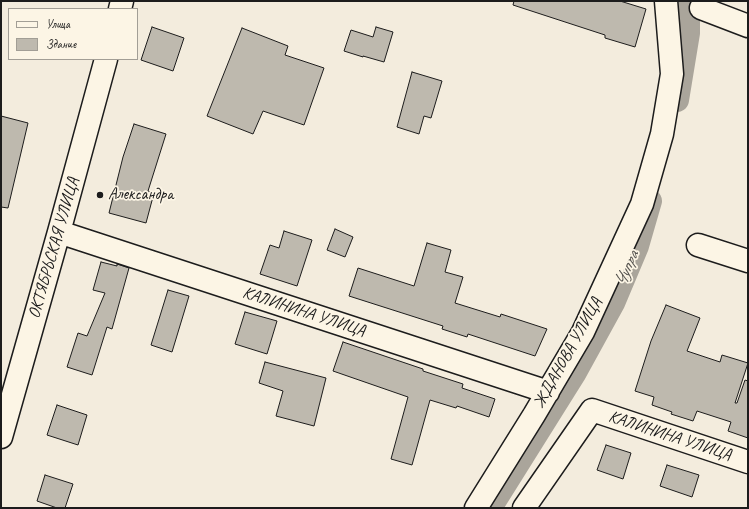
<!DOCTYPE html>
<html>
<head>
<meta charset="utf-8">
<style>
  body { margin:0 }
  #map { position:relative; width:749px; height:509px; overflow:hidden; background:#f3ecdd; font-family:Caveat,sans-serif }
  canvas { display:block }
  .frame { position:absolute; inset:0; border:2px solid #1c1c1c; pointer-events:none }
  .legend { position:absolute; left:8px; top:8px; width:130px; height:52px; box-sizing:border-box; background:#fcf5e5; border:1px solid #a29e95; margin:0; padding:5px 7px; list-style:none; font-size:12px; color:#1c1c1c }
  .legend li { display:flex; align-items:center; gap:8px; height:20px }
  .legend b { width:20px; border:1px solid #a29e95 }
</style>
</head>
<body>
<div id="map">
<canvas width="749" height="509"></canvas>
<div class="frame"></div>
<ul class="legend">
<li><b style="height:5px;background:#fcf5e5"></b>Улица</li>
<li><b style="height:11px;background:#beb9ae"></b>Здание</li>
</ul>
</div>
<script>
const g = document.querySelector('canvas').getContext('2d');
g.lineJoin = 'round';
const toPath = rows => new Path2D(rows.map(r => 'M' + r).join(''));
function trace(path, color, width, dash) { g.strokeStyle = color; g.lineWidth = width; g.lineCap = dash ? 'butt' : 'round'; g.setLineDash(dash || []); g.stroke(path); }
function paint(path, color) { g.fillStyle = color; g.fill(path, 'evenodd'); }
function drawText(font, color, halo, rows, align = 'center') {
  g.font = font + ' Caveat,sans-serif'; g.lineWidth = 3.5; g.setLineDash([]); g.textBaseline = 'middle'; g.strokeStyle = halo; g.fillStyle = color; for (const [text, x, y, turn = 0] of rows) {
    g.save(); g.translate(x, y); g.rotate((+turn || 0) * Math.PI / 180); g.textAlign = isNaN(turn) ? turn : align; if (halo) g.strokeText(text, 0, 0); g.fillText(text, 0, 0); g.restore();
  }
}
const canal = toPath([
  [677,100,688,33,688,1],
  [490,508,574,374,613,303,637,246,650,201]
]);
const building = toPath([
  [514,1,620,1,646,9,635,47,605,38,605,35,513,5,514,1],
  [152,27,184,38,173,71,141,60,152,27],
  [376,27,393,32,384,62,363,56,363,57,344,51,351,30,373,37,376,27],
  [242,28,288,46,285,55,324,68,304,125,263,111,253,134,207,116,242,28],
  [412,72,442,81,431,118,424,116,419,134,397,127,412,72],
  [1,116,28,123,8,208,1,207,1,116],
  [134,124,166,134,148,191,154,193,146,223,109,213,123,157,134,124],
  [335,229,353,237,345,257,327,250,335,229],
  [284,231,312,240,297,286,260,274,270,245,279,248,284,231],
  [427,243,451,250,445,272,463,277,455,303,500,317,501,314,547,329,535,356,468,334,467,337,442,329,443,326,349,296,358,268,414,286,427,243],
  [101,262,117,266,117,264,129,268,112,329,107,327,92,375,67,367,78,333,87,336,105,293,93,290,101,262],
  [168,290,189,296,172,352,151,345,168,290],
  [666,305,700,318,687,351,720,362,722,355,748,363,735,403,737,403,745,380,748,381,748,438,728,431,731,422,697,411,693,421,671,414,672,412,652,405,654,397,635,391,651,341,666,305],
  [245,312,277,321,267,354,235,344,245,312],
  [343,342,423,369,423,371,463,384,462,388,495,399,489,417,457,406,456,408,430,400,412,465,391,459,408,397,333,371,343,342],
  [265,362,326,378,314,426,276,416,283,391,259,383,265,362],
  [57,405,87,415,78,445,47,435,57,405],
  [606,445,631,453,623,479,597,470,606,445],
  [667,465,699,475,692,497,660,486,667,465],
  [45,475,73,484,65,508,57,508,37,501,45,475]
]);
const minor = toPath([
  [701,8,748,26],
  [120,9,122,1],
  [59,232,548,392],
  [698,245,748,261],
  [1,437,59,232,106,59],
  [476,508,534,415,583,332,642,204,662,134,672,74,666,1],
  [524,508,592,410,748,462]
]);
const markers = [
  [100,195,4,"#1c1c1c"]
];
const poiNames = [
  ["Александра",108,195]
];
const streetNames = [
  ["ОКТЯБРЬСКАЯ УЛИЦА",54,248,-74],
  ["КАЛИНИНА УЛИЦА",304,312,18],
  ["ЖДАНОВА УЛИЦА",568,353,-61],
  ["КАЛИНИНА УЛИЦА",670,436,18]
];
const waterNames = [
  ["Чупра",627,269,-67]
];
trace(canal, '#aaa59b', 24);
paint(building, '#beb9ae');
trace(building, '#1c1c1c', 1);
trace(minor, '#1c1c1c', 25);
trace(minor, '#fcf5e5', 22);
for (const [x, y, r, color] of markers) { const dot = new Path2D(); dot.arc(x, y, r, 0, 2 * Math.PI); g.fillStyle = color; g.fill(dot); trace(dot, '#fcf5e5', 1.5); }
drawText('17px', '#1c1c1c', '#fcf5e5', poiNames, 'left');
drawText('17px', '#1c1c1c', '#fcf5e5', streetNames);
drawText('italic 18px', '#55534f', '#fcf5e5', waterNames);
</script>
</body>
</html>
